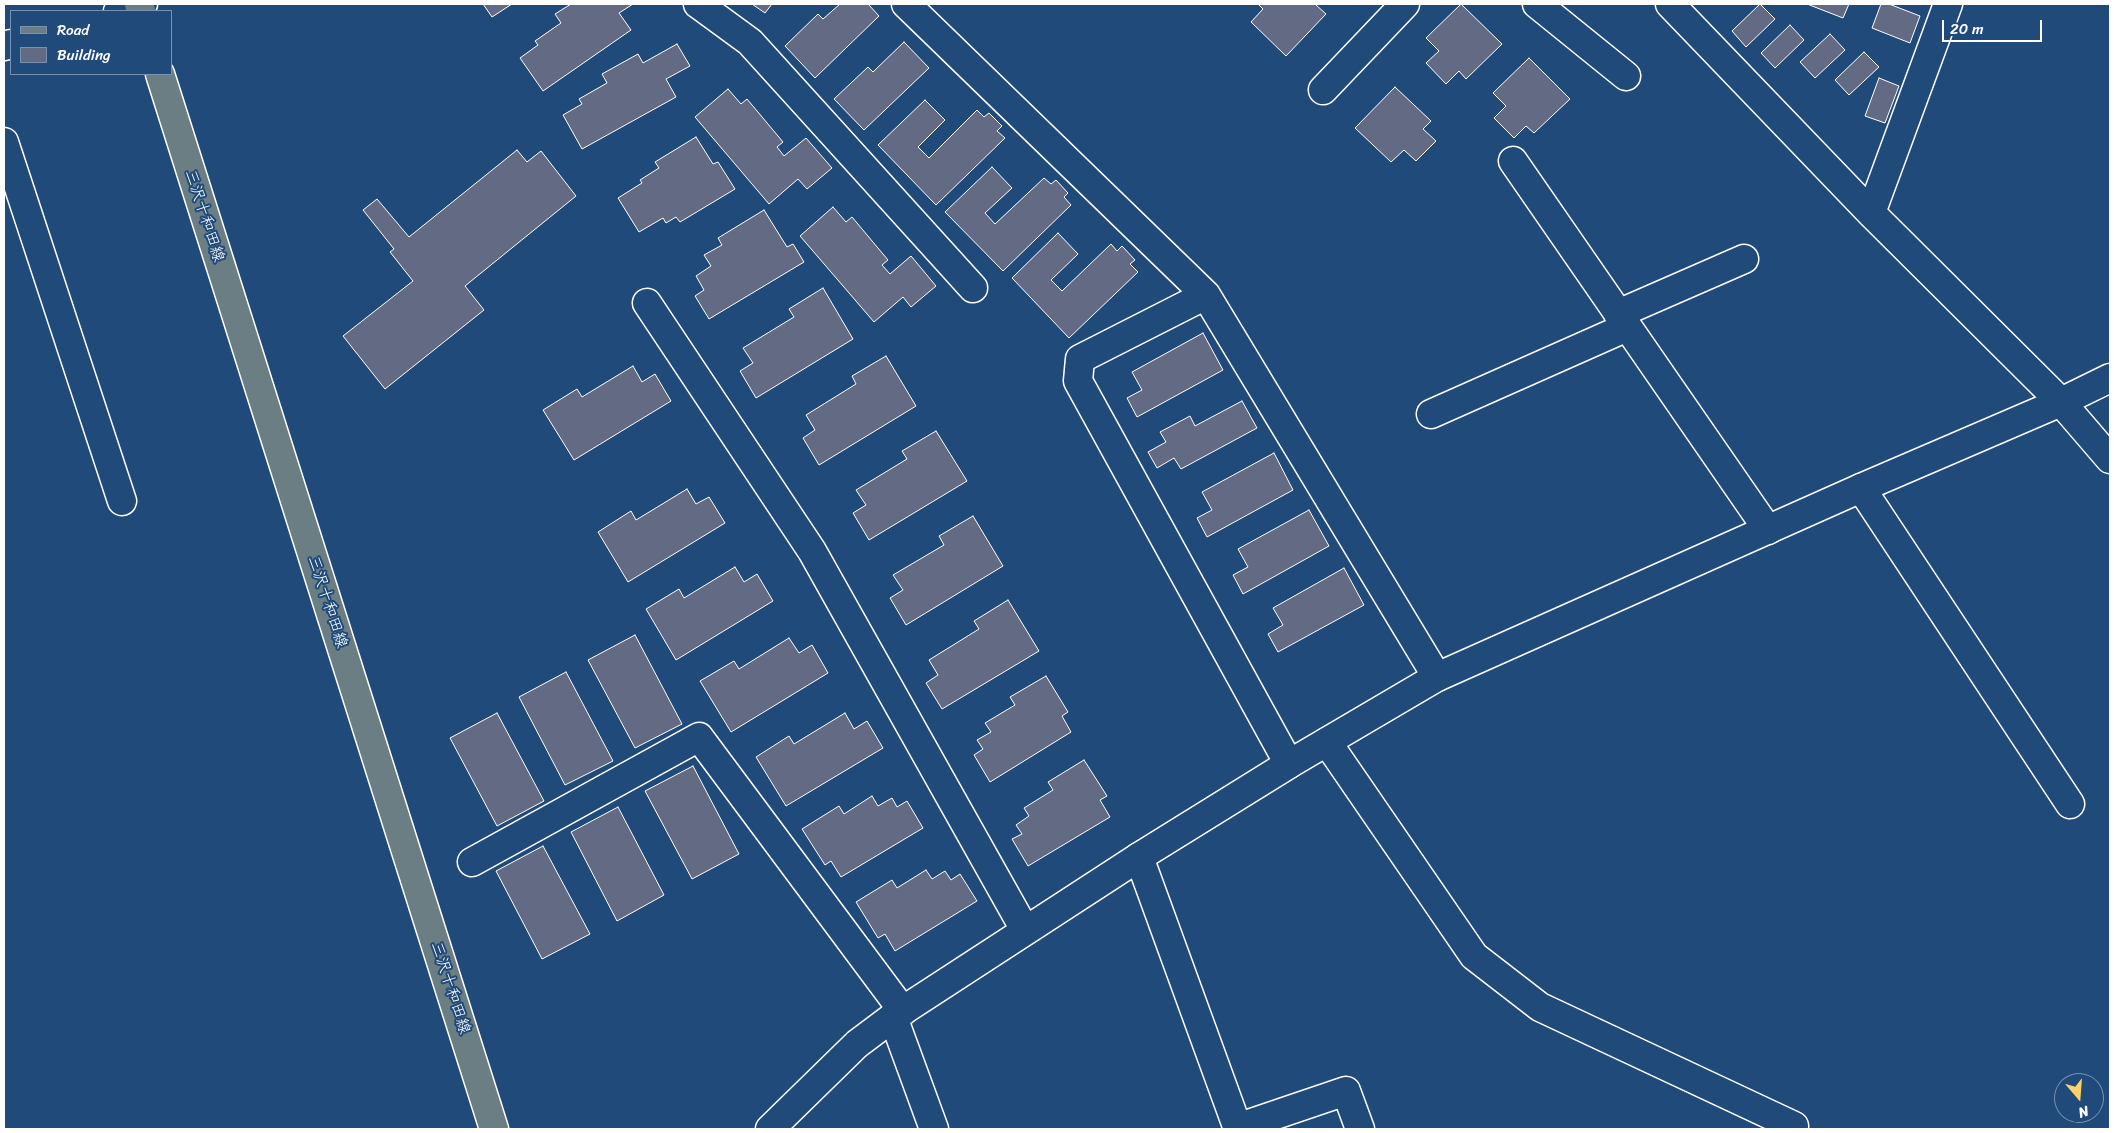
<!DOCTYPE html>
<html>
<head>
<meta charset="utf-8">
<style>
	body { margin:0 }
	#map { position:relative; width:2114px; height:1133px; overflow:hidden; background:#1f4a7a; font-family:Sriracha,sans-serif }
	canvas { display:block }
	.frame { position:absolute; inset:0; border:5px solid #fff; pointer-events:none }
	.legend { position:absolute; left:10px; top:10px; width:162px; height:65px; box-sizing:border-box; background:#1f4a7a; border:1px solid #7992af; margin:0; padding:6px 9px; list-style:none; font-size:15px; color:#fff }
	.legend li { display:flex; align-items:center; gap:10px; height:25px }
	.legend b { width:25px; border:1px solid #7992af }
	.north { position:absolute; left:2054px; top:1073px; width:50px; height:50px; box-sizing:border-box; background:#1f4a7a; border:1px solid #7992af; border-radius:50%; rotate:162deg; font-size:14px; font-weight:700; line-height:20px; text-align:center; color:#fff }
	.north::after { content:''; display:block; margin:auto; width:18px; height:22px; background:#ffd166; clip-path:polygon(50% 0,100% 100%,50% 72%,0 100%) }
	.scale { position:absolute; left:1942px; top:20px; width:100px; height:22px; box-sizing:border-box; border:2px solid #fff; border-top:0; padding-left:6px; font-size:15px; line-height:18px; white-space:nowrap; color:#fff; -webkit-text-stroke:4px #1f4a7a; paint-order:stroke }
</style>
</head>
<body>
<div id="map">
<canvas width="2114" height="1133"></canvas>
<div class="frame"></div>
<ul class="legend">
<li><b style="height:6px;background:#6b7e84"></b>Road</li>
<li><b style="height:14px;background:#626a84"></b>Building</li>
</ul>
<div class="north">N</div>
<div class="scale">20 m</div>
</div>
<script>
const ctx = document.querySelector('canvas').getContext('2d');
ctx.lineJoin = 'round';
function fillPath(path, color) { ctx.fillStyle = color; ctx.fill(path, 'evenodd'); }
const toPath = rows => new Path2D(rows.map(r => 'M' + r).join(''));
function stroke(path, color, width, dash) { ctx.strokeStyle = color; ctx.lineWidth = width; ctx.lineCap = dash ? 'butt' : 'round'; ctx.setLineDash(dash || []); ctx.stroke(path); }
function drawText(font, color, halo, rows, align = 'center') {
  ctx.font = font + ' Sriracha,"Klee One",sans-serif'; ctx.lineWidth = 4; ctx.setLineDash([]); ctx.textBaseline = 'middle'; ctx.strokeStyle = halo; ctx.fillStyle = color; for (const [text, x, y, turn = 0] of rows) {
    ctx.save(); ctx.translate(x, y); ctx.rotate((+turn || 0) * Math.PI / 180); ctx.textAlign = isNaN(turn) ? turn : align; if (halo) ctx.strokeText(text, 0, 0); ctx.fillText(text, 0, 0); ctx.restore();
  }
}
const building = toPath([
	[483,4,512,4,492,17,483,4],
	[571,4,633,4,619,13,631,30,543,91,520,58,538,45,535,41,561,23,555,14,571,4],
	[752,4,772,4,765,13,752,4],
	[840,4,868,4,879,16,815,78,785,46,818,14,823,19,840,4],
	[1258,4,1315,4,1326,14,1286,56,1251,22,1263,9,1258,4],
	[1461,4,1502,44,1466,79,1459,71,1446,84,1426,63,1439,51,1426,38,1461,4],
	[1760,4,1775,19,1746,47,1732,31,1760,4],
	[1807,4,1849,4,1843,18,1807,4],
	[1881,4,1889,4,1920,16,1910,43,1872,28,1881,4],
	[1790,25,1804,40,1775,68,1761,53,1790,25],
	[1830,34,1845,50,1815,78,1800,62,1830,34],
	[904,42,929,68,864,130,834,99,868,67,873,72,904,42],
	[677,44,690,66,666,79,676,97,582,149,563,115,582,104,579,99,607,83,602,74,638,54,643,63,677,44],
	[1864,52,1879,67,1849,95,1835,80,1864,52],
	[1529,58,1570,99,1534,133,1526,126,1514,138,1494,118,1506,106,1493,93,1529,58],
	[1879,78,1899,86,1885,123,1865,116,1879,78],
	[1395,87,1431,121,1423,129,1436,141,1416,161,1404,150,1391,162,1355,128,1395,87],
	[728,89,741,104,747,99,783,142,777,147,784,156,806,138,832,168,807,189,798,179,769,204,695,117,728,89],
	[925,100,945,120,918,147,929,158,977,110,984,117,989,113,1002,126,997,131,1005,138,936,205,878,145,925,100],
	[696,137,713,164,718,162,735,189,680,222,676,217,666,223,663,218,639,232,618,198,642,183,640,180,659,168,655,162,696,137],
	[517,150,527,162,541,151,576,196,465,286,484,310,385,389,343,336,413,281,390,252,394,249,363,210,377,199,409,237,517,150],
	[992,167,1012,188,985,213,995,224,1044,178,1051,184,1056,180,1068,193,1064,197,1071,205,1003,271,945,212,992,167],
	[833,207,846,222,852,217,888,260,882,265,890,274,911,256,936,286,911,307,903,297,874,322,800,236,833,207],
	[764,210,787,247,793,244,804,262,709,319,695,296,704,290,696,276,711,266,704,255,722,245,718,238,764,210],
	[1058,233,1078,254,1051,280,1062,291,1111,244,1117,251,1122,246,1135,260,1130,264,1138,272,1069,338,1012,278,1058,233],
	[823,288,853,339,756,398,740,371,753,363,743,348,794,317,789,309,823,288],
	[1203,333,1223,370,1137,417,1127,398,1142,390,1132,372,1203,333],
	[886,356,916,406,819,465,803,438,815,430,806,415,856,384,852,376,886,356],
	[633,366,642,382,655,374,671,401,574,460,543,410,577,389,582,397,633,366],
	[1242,401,1257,428,1181,469,1174,458,1157,468,1148,452,1166,442,1160,432,1190,416,1195,426,1242,401],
	[936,431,967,481,869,540,853,513,866,505,856,490,907,459,902,451,936,431],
	[1274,453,1293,490,1207,537,1197,518,1212,510,1202,492,1274,453],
	[687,489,696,504,709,497,725,523,628,582,598,532,631,511,636,520,687,489],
	[1309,510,1329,546,1243,594,1233,575,1248,567,1238,549,1309,510],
	[973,516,1003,566,906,625,890,598,903,590,893,575,944,545,939,536,973,516],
	[735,567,744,582,757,574,773,601,676,660,646,609,679,589,684,598,735,567],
	[1344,568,1364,605,1278,652,1268,634,1283,625,1273,608,1344,568],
	[1008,600,1039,651,942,709,926,683,938,675,929,660,979,629,974,621,1008,600],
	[635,635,682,724,635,748,588,660,635,635],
	[789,638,799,653,812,645,828,673,731,732,700,681,734,661,739,669,789,638],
	[566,672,613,761,565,785,519,697,566,672],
	[1046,676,1068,712,1062,716,1071,732,990,782,974,755,983,749,977,740,991,732,985,723,1015,705,1010,697,1046,676],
	[497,713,544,801,497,826,450,738,497,713],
	[845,713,854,729,867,721,883,748,786,806,756,757,789,736,794,744,845,713],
	[1084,760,1107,796,1100,800,1110,817,1028,866,1012,839,1022,834,1016,825,1029,816,1024,808,1053,790,1048,782,1084,760],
	[693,766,739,854,692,879,645,791,693,766],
	[872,796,878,806,892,798,897,807,907,801,923,828,841,877,831,861,825,865,802,829,839,806,844,814,872,796],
	[618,807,664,895,617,921,571,832,618,807],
	[543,846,590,934,542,959,496,871,543,846],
	[926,870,932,879,945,871,951,880,960,874,977,901,895,951,885,934,878,938,856,902,892,880,897,888,926,870]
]);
fillPath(building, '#626a84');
stroke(building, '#fff', 1);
const minor = toPath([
	[698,4,750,42,973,288],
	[906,4,1206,295,1437,677],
	[1537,4,1626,76],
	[1670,4,1871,213,2061,402,2110,459],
	[118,11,143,4],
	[4,46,11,44],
	[1323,90,1405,4],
	[4,142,122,501],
	[1513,161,1768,530],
	[1871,213,1948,4],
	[1206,295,1080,359,1078,381,1289,764],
	[647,303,812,551,1025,930],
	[1618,314,1744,259],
	[1431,414,1627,327],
	[1861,488,2070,804],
	[1327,742,1474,956,1540,1007,1794,1126,1793,1129],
	[1139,857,1238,1129],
	[472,862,699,737,903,1011],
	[893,1017,934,1129],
	[1237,1128,1346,1091,1360,1129]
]);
const tertiary = toPath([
	[770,1129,857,1044,893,1017,1139,857,1289,764,1437,677,1861,488,2061,402,2110,378]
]);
const primary = toPath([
	[139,4,141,11],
	[160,74,494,1129]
]);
stroke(minor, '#fff', 31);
stroke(tertiary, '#fff', 31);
stroke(primary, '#fff', 31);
stroke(minor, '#1f4a7a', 28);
stroke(tertiary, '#1f4a7a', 28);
stroke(primary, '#6b7e84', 28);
drawText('16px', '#fff', '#1f4a7a', [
	["三沢十和田線",204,216,72],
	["三沢十和田線",327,602,72],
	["三沢十和田線",450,988,72]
]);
</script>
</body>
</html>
